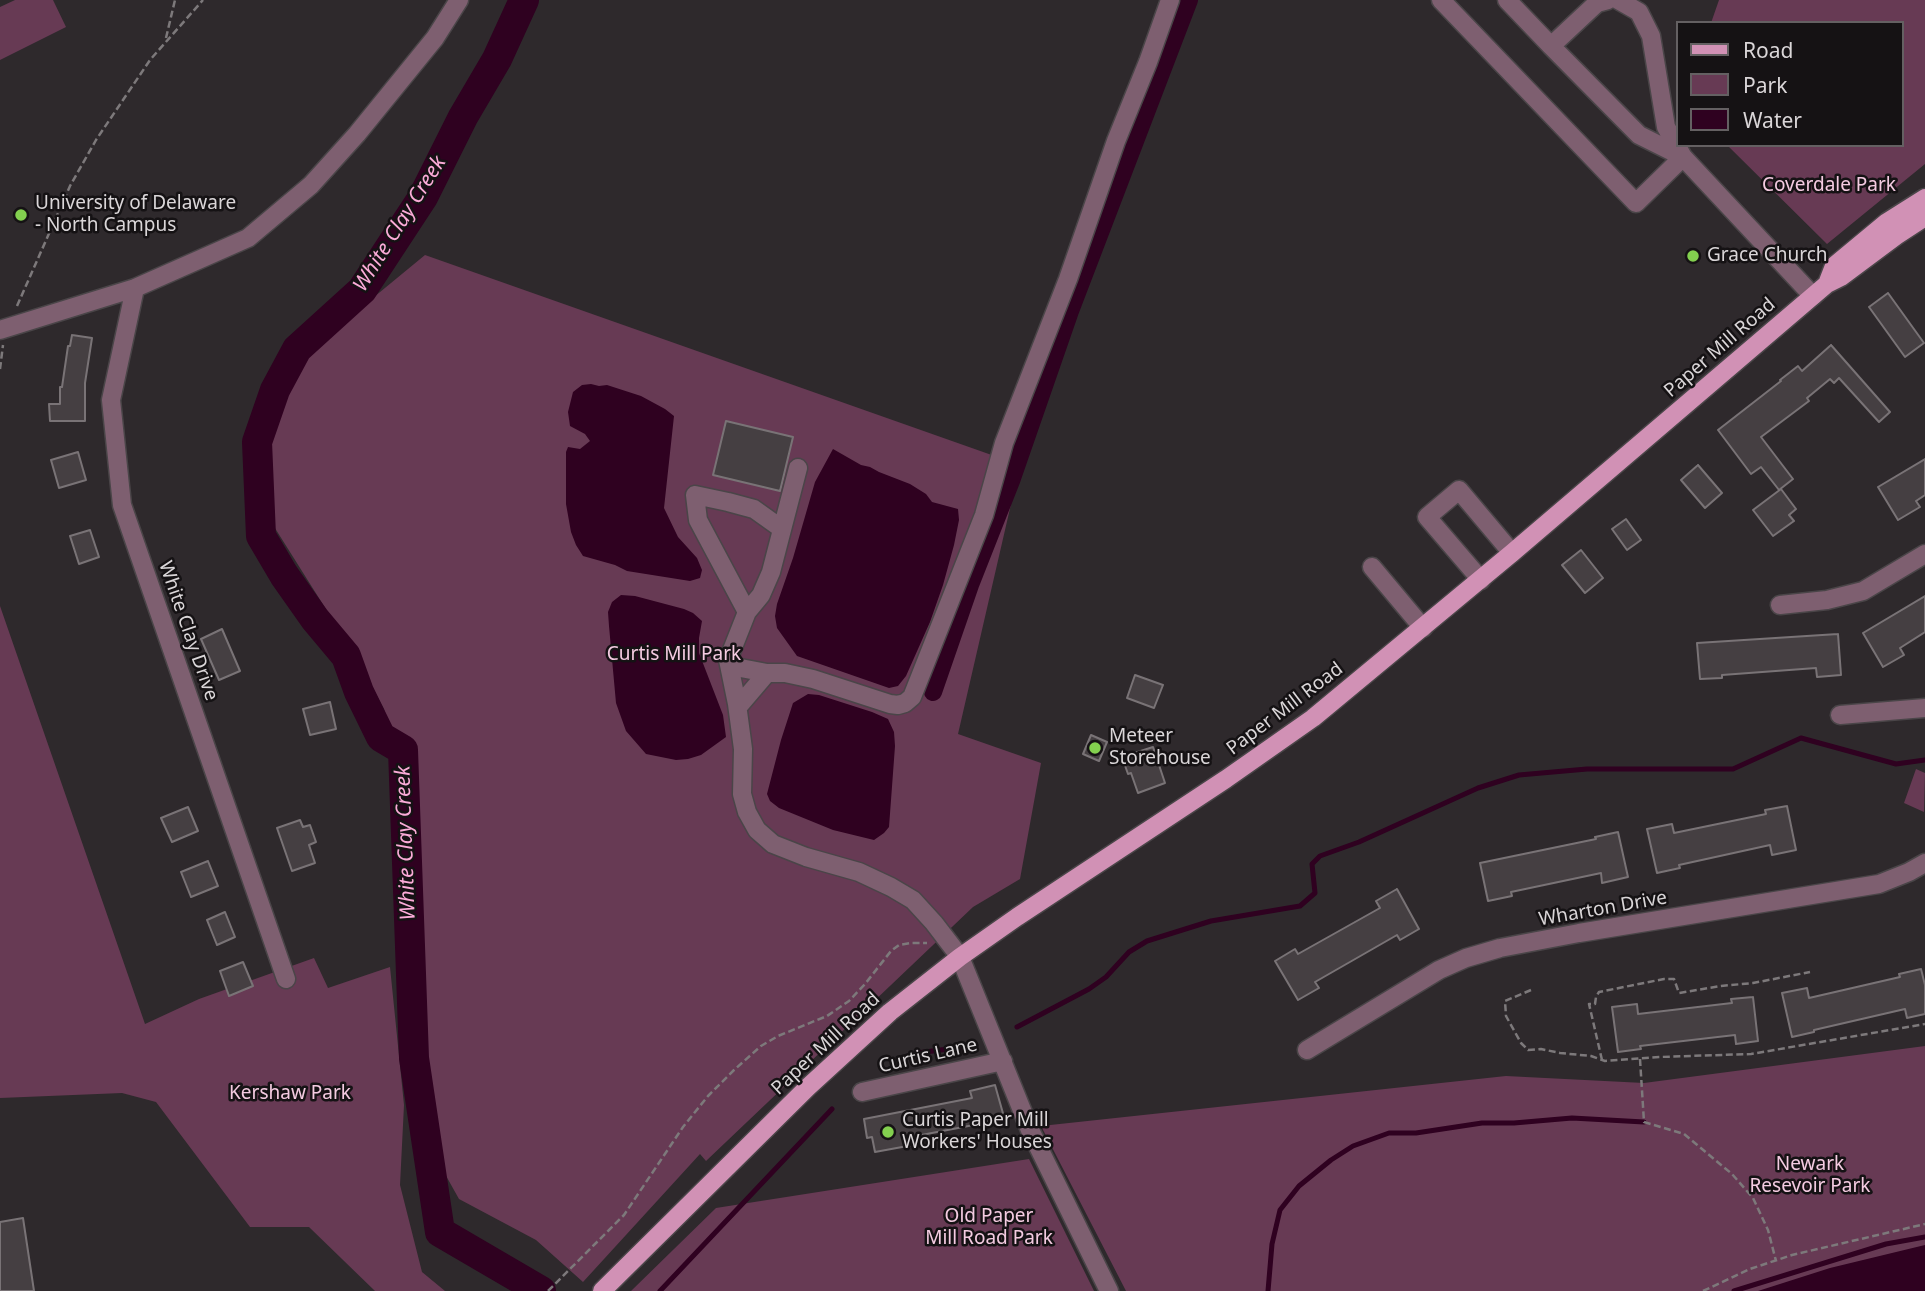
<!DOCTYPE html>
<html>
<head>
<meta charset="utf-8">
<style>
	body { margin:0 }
	#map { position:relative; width:1925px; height:1291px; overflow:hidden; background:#2e292c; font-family:"Noto Sans",sans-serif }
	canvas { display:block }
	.legend { position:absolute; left:1676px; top:21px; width:228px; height:126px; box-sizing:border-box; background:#151214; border:2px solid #646062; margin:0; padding:9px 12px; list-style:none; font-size:21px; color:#dad6d8 }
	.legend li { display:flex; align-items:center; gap:14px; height:35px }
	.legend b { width:35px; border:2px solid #646062 }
</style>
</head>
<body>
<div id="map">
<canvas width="1925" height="1291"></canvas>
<ul class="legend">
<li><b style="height:9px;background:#d191b5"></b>Road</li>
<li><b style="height:19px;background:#673a54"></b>Park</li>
<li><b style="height:19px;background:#2f0120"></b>Water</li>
</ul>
</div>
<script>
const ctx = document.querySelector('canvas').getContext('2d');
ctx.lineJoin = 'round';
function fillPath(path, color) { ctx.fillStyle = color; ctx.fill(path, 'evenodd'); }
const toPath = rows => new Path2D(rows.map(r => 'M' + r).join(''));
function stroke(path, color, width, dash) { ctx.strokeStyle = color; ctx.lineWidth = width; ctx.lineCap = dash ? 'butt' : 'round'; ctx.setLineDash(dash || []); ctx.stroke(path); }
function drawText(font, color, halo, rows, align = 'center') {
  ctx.font = font + ' "Noto Sans",sans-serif'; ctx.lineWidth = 5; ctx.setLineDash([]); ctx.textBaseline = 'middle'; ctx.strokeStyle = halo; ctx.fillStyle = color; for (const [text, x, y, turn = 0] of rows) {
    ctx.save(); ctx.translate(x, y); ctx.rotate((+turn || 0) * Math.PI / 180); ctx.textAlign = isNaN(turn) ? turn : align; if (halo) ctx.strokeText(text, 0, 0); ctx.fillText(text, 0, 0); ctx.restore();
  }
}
fillPath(toPath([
	[15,0,53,0,66,27,0,60,0,7],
	[1719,0,1925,0,1925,164,1827,244,1727,145,1902,145,1902,23,1711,23],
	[425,255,1020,465,958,734,1041,763,1020,879,973,907,706,1161,700,1154,583,1282,536,1240,459,1199,422,1133,413,890,409,832,398,766,384,709,356,657,273,525,265,443,306,353],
	[0,606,145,1024,199,999,314,958,328,988,390,967,404,1105,400,1185,422,1272,445,1291,375,1291,309,1227,250,1227,156,1102,122,1093,0,1098],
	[1916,769,1925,773,1924,812,1904,803],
	[1925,1046,1925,1291,1126,1291,1041,1126,1506,1076,1644,1083],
	[1029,1159,1094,1291,631,1291,716,1208]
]), '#673a54');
fillPath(toPath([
	[591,384,599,386,607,385,641,396,665,409,674,416,664,508,678,537,697,558,702,570,700,578,690,581,627,571,615,565,583,556,576,545,571,532,566,504,566,452,568,447,580,449,590,441,585,434,570,426,568,412,573,392,582,385],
	[833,449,861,465,870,467,879,472,910,484,926,494,932,502,958,509,959,520,954,545,943,585,930,622,906,676,898,686,889,688,797,656,777,628,775,616,777,604,793,558,815,482],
	[621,595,635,596,684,609,693,613,702,621,699,638,699,653,723,715,726,737,701,755,688,759,676,760,646,754,626,731,616,703,609,626,608,612,612,602],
	[808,694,819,695,872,712,888,719,894,732,895,746,889,827,884,833,874,840,833,830,779,808,770,801,767,794,781,740,793,703],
	[1925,1245,1925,1291,1758,1291,1830,1268]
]), '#2f0120');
stroke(toPath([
	[1017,1027,1089,989,1106,977,1129,952,1147,941,1211,921,1300,906,1315,893,1312,864,1320,856,1359,842,1478,788,1519,775,1587,769,1733,769,1801,738,1896,764,1925,760],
	[917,1053,972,1046],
	[660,1291,832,1109],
	[1268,1291,1272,1244,1280,1210,1299,1186,1331,1160,1353,1146,1389,1133,1416,1133,1482,1123,1514,1123,1572,1118,1644,1122],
	[1734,1291,1886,1244,1925,1237]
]), '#2f0120', 5);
stroke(toPath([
	[933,692,970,585,1011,481,1070,311,1189,0]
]), '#2f0120', 18);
stroke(toPath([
	[524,0,497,59,463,117,423,197,362,290,297,349,275,390,257,442,261,536,284,575,315,619,346,656,359,692,381,737,403,750,414,1058,440,1232,541,1291]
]), '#2f0120', 30);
const building = toPath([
	[1888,293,1924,343,1905,357,1869,307,1888,293],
	[72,335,92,338,85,383,85,421,50,421,49,404,60,404,60,387,62,387,68,346,70,346,72,335],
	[1831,345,1890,412,1879,422,1839,378,1834,383,1830,379,1807,398,1809,401,1761,437,1793,479,1779,490,1761,467,1751,474,1718,430,1781,381,1780,380,1798,366,1802,371,1831,345],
	[726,421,793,437,780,491,713,475,726,421],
	[78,452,86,480,59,488,51,460,78,452],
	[1925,459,1925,495,1916,501,1920,507,1898,520,1878,487,1925,459],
	[1698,465,1722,493,1705,508,1681,480,1698,465],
	[1781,489,1796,509,1789,515,1794,521,1773,536,1753,510,1781,489],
	[1626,519,1641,540,1627,550,1612,529,1626,519],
	[90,530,99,557,79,564,70,536,90,530],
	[1581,550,1603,578,1585,593,1562,565,1581,550],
	[1925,596,1925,632,1900,648,1904,655,1883,667,1863,633,1925,596],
	[222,629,240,671,219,680,201,639,222,629],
	[1838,634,1841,675,1817,677,1816,668,1722,675,1722,678,1700,679,1697,643,1838,634],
	[1135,675,1163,685,1154,708,1127,698,1135,675],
	[330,702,336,729,310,735,303,709,330,702],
	[1091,735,1107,742,1099,761,1083,754,1091,735],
	[1153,747,1165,783,1138,793,1131,773,1128,774,1122,757,1153,747],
	[1787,806,1796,850,1772,855,1770,845,1679,865,1680,868,1657,873,1647,829,1672,824,1674,833,1766,814,1765,810,1787,806],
	[188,807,198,831,172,842,161,818,188,807],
	[300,820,303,827,310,825,316,842,309,845,315,863,292,871,277,828,300,820],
	[1618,832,1628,877,1602,883,1601,873,1511,892,1512,896,1488,901,1480,863,1596,839,1595,837,1618,832],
	[208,861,218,886,191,897,181,872,208,861],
	[1397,889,1419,929,1400,940,1397,935,1315,982,1319,988,1298,1000,1275,961,1295,949,1298,954,1380,908,1376,901,1397,889],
	[225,912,235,937,217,945,207,920,225,912],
	[243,962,253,986,229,996,220,971,243,962],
	[1921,969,1925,985,1925,1014,1907,1018,1905,1009,1814,1030,1814,1032,1792,1037,1782,993,1807,988,1809,998,1900,977,1899,974,1921,969],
	[1753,997,1758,1041,1736,1044,1735,1035,1640,1046,1641,1049,1618,1052,1612,1007,1637,1004,1638,1014,1732,1003,1731,999,1753,997],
	[995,1085,1004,1117,979,1124,911,1137,913,1145,875,1152,872,1137,867,1138,864,1119,972,1098,970,1091,995,1085],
	[23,1218,34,1291,0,1291,0,1222,23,1218]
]);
fillPath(building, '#453f42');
stroke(building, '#797376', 2);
const minor = toPath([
	[1441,0,1636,203,1683,157],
	[1507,0,1551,46,1597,3,1608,0],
	[1618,0,1639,12,1651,36,1666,127,1683,157,1813,296],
	[1551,46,1639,135,1683,157],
	[135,288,111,400,122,505,286,979],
	[0,330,135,288,248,238,311,185,357,134,435,38,459,0],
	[798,468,771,572,761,595,747,612,728,660,737,704,743,749,742,794,747,812,757,830,773,844,806,857,859,872,891,887,913,900,934,923,960,957,1030,1130,1109,1291],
	[1372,567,1423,628],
	[1481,580,1427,517,1459,490,1512,553],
	[1780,605,1827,600,1863,591,1925,554],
	[747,612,698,520,695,495,728,502,754,509,782,529],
	[730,666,767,673,738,707],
	[767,673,785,673,813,679,890,704,898,705,905,703,912,697,984,515,1004,443,1068,279,1116,141,1148,62,1170,0],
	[1840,715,1925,708],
	[1307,1050,1439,970,1466,958,1500,948,1579,933,1879,884,1909,872,1925,863],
	[862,1092,1003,1061]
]);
const major = toPath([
	[1827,284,1834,266,1887,222,1925,198],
	[602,1291,808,1087,890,1012,960,957,1017,917,1226,779,1313,718,1512,553,1827,284,1841,277,1896,236,1925,217]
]);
stroke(minor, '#4a4548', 21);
stroke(major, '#4a4548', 21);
stroke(toPath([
	[166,38,175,0],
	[17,306,70,186,96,140,150,60,203,0],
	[0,369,3,345],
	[1531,990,1505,1001,1506,1016,1521,1043,1528,1050,1541,1049,1560,1053,1591,1056,1605,1061,1659,1057,1751,1054,1925,1024],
	[1640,1059,1644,1122,1684,1134,1732,1174,1753,1198,1768,1230,1776,1261],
	[1602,1060,1589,1004,1595,1004,1596,997,1599,992,1664,979,1674,979,1679,993,1721,986,1753,983,1810,972],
	[548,1291,624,1215,683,1127,708,1096,734,1070,761,1046,778,1036,827,1016,849,1001,865,984,891,951,899,945,911,943,927,943],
	[1703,1291,1750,1269,1792,1255,1925,1224]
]), '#7d797b', 2.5, [7, 3.5]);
stroke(minor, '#7e5f70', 18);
stroke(major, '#d191b5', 18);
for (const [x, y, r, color] of [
	[21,215,7,"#83d04f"],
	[1693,256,7,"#83d04f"],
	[1095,748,7,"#83d04f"],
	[888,1132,7,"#83d04f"]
]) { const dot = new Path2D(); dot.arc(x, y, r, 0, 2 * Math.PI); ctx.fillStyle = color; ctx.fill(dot); stroke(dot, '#151214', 2.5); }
drawText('19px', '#f4cbe1', '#151214', [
	["Coverdale Park",1829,186],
	["Curtis Mill Park",674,655],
	["Kershaw Park",290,1094],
	["Newark",1810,1165],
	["Resevoir Park",1810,1187],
	["Old Paper",989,1217],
	["Mill Road Park",989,1239]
]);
drawText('19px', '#dad6d8', '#151214', [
	["University of Delaware",35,204],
	["- North Campus",35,226],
	["Grace Church",1707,256],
	["Meteer",1109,737],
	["Storehouse",1109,759],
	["Curtis Paper Mill",902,1121],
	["Workers' Houses",902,1143]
], 'left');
drawText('19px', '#dad6d8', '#151214', [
	["Paper Mill Road",1720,348,-41],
	["White Clay Drive",188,631,71],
	["Paper Mill Road",1285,709,-37],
	["Wharton Drive",1603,909,-10],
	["Paper Mill Road",826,1044,-43],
	["Curtis Lane",928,1056,-13]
]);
drawText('italic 21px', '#fbabd8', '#151214', [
	["White Clay Creek",400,224,-58],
	["White Clay Creek",406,843,-92]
]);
</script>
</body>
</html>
